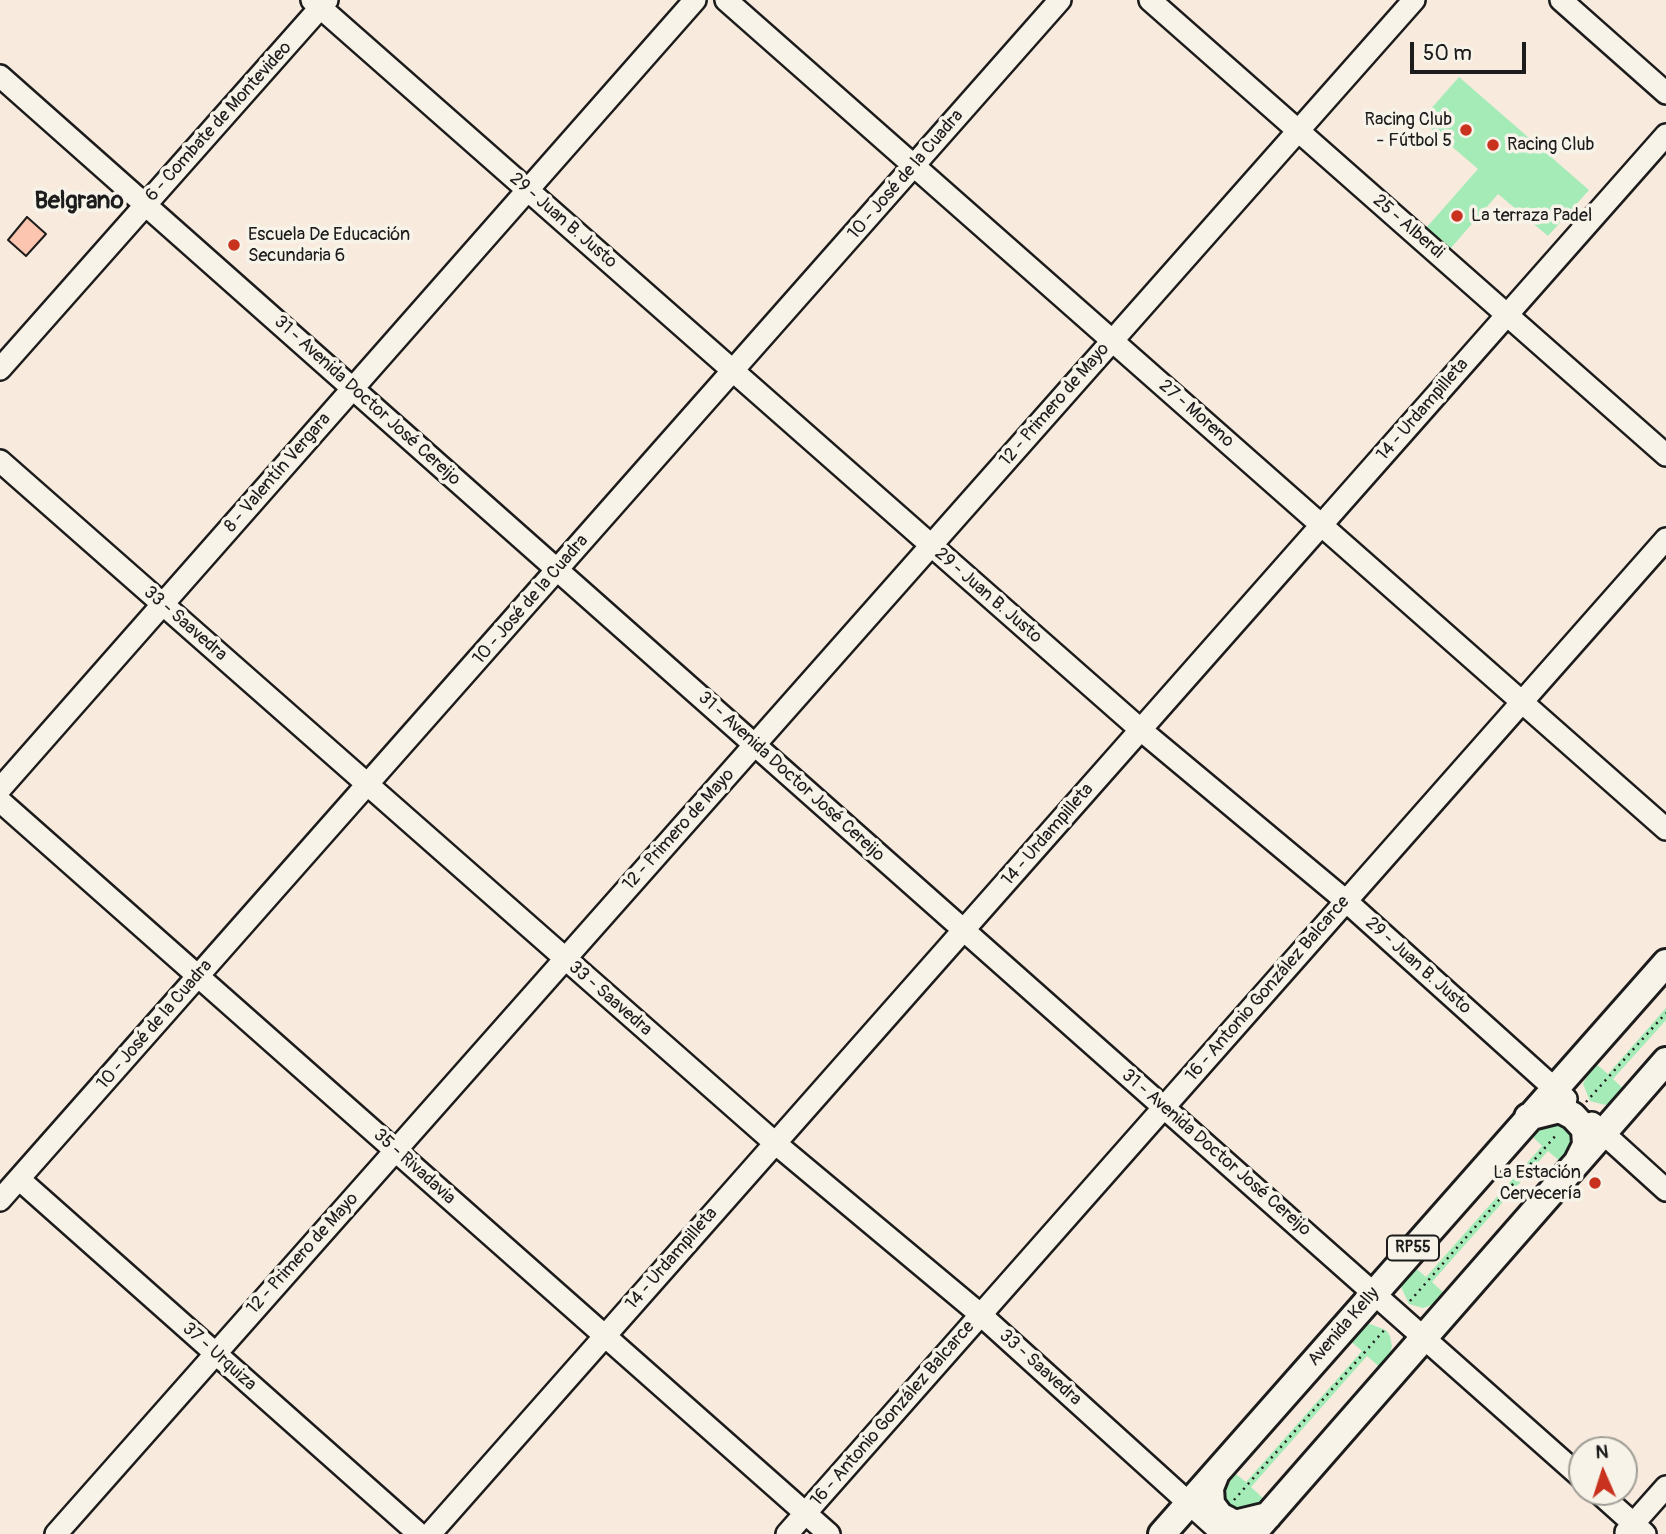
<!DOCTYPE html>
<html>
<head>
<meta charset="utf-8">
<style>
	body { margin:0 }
	#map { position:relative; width:1666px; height:1534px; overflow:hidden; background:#f8eadd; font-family:Pangolin,sans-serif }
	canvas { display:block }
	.north { position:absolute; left:1568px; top:1436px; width:70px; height:70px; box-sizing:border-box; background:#f7f3e8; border:2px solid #9f9d96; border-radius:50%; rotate:357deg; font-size:19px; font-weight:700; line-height:28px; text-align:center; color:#1c1c1c }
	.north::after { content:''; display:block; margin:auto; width:24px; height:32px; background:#c8321e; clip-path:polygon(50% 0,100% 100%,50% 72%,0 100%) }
	.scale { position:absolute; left:1410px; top:42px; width:116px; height:32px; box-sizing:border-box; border:4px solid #1c1c1c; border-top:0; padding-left:9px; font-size:21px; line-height:24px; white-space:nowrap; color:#1c1c1c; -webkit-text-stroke:5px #f7f3e8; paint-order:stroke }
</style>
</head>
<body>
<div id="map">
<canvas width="1666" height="1534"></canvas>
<div class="north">N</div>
<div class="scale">50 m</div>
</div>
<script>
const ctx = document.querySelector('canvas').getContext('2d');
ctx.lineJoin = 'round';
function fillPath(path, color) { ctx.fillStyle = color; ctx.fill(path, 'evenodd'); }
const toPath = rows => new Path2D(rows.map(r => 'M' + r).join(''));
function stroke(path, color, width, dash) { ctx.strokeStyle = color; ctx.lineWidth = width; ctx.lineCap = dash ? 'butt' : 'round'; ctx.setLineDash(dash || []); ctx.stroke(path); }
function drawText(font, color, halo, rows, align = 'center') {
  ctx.font = font + ' Pangolin,sans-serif'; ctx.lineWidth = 7; ctx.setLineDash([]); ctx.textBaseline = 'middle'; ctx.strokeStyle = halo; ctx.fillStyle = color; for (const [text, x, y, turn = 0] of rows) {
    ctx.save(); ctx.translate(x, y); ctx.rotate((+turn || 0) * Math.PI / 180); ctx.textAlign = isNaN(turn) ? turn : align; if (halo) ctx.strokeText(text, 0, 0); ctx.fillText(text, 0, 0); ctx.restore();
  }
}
fillPath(toPath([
	[1459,77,1589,190,1548,236,1498,194,1450,249,1426,228,1478,169,1421,120],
	[1666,1008,1666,1020,1613,1079,1627,1092,1605,1105,1590,1101,1583,1084,1594,1062,1608,1074],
	[1560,1120,1570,1131,1573,1141,1572,1148,1562,1163,1548,1151,1432,1282,1446,1295,1440,1302,1423,1308,1409,1304,1401,1287,1412,1265,1426,1277,1542,1146,1529,1133,1535,1126],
	[1370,1324,1386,1330,1390,1336,1392,1346,1388,1361,1382,1369,1367,1356,1251,1487,1265,1500,1259,1507,1233,1513,1223,1502,1221,1485,1231,1470,1246,1482,1362,1351,1348,1339,1363,1326]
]), '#a5ebb8');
const building = toPath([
	[27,217,46,234,26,256,8,240,27,217]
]);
fillPath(building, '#fcc5af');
stroke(building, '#1c1c1c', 2);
const minor = toPath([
	[312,0,1141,730,1346,901,1566,1099],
	[726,0,1666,829],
	[1150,0,1666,455],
	[1561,0,1666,93],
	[0,76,1582,1478],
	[0,369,327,0],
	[0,461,775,1143,981,1315,1223,1534],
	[0,789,695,0],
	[0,801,829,1534],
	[1592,1123,1666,1190],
	[19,1179,419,1534],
	[0,1200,1060,0],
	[1598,1492,1645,1534],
	[1626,1532,1666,1487],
	[56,1534,1414,0],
	[430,1534,1666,135],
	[787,1534,1666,539]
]);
const major = toPath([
	[1528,1117,1560,1109,1573,1116,1585,1129,1586,1145,1578,1161],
	[1216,1473,1210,1488,1211,1504,1220,1516,1235,1524,1268,1516],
	[1162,1534,1666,963],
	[1252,1534,1666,1061]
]);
stroke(minor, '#1c1c1c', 26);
stroke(major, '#1c1c1c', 32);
stroke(toPath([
	[1586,1102,1666,1013],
	[1410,1301,1558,1133],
	[1234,1500,1387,1327]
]), '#1c1c1c', 2.5, [2, 5]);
stroke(minor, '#f7f3e8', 21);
stroke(major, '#f7f3e8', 26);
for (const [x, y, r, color] of [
	[1466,130,7,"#c8321e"],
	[1493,145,7,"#c8321e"],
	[1457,216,7,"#c8321e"],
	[234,245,7,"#c8321e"],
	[1595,1183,7,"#c8321e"]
]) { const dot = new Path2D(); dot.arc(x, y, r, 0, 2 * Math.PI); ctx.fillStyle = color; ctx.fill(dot); stroke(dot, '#f7f3e8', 2.5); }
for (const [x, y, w] of [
	[1413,1248,52]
]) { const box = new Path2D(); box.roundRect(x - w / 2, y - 12.5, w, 25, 5); ctx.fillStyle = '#f7f3e8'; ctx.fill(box); stroke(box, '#1c1c1c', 2); }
drawText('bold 16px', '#1c1c1c', null, [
	["RP55",1413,1248]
]);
drawText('18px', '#1c1c1c', '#f7f3e8', [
	["Racing Club",1452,120,"right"],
	["- Fútbol 5",1452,141,"right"],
	["Racing Club",1507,145],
	["La terraza Padel",1471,216],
	["Escuela De Educación",248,235],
	["Secundaria 6",248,256],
	["La Estación",1581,1173,"right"],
	["Cervecería",1581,1194,"right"]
], 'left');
drawText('18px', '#1c1c1c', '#f7f3e8', [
	["6 - Combate de Montevideo",219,122,-48],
	["10 - José de la Cuadra",906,175,-49],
	["29 - Juan B. Justo",563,221,41],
	["25 - Alberdi",1408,227,41],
	["31 - Avenida Doctor José Cereijo",367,401,42],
	["12 - Primero de Mayo",1055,405,-49],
	["14 - Urdampilleta",1423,410,-49],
	["27 - Moreno",1196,414,41],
	["8 - Valentín Vergara",278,473,-49],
	["29 - Juan B. Justo",988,596,41],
	["10 - José de la Cuadra",531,600,-49],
	["33 - Saavedra",185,624,41],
	["31 - Avenida Doctor José Cereijo",791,777,42],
	["12 - Primero de Mayo",679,830,-48],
	["14 - Urdampilleta",1048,835,-49],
	["29 - Juan B. Justo",1418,966,42],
	["16 - Antonio González Balcarce",1268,989,-49],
	["33 - Saavedra",610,999,41],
	["10 - José de la Cuadra",155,1025,-49],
	["31 - Avenida Doctor José Cereijo",1216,1153,41],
	["35 - Rivadavia",414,1167,42],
	["12 - Primero de Mayo",303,1254,-48],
	["14 - Urdampilleta",672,1259,-49],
	["Avenida Kelly",1344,1327,-49],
	["37 - Urquiza",219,1357,42],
	["33 - Saavedra",1040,1368,42],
	["16 - Antonio González Balcarce",893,1414,-49]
]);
drawText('bold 24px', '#1c1c1c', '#f7f3e8', [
	["Belgrano",79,202]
]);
</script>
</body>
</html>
